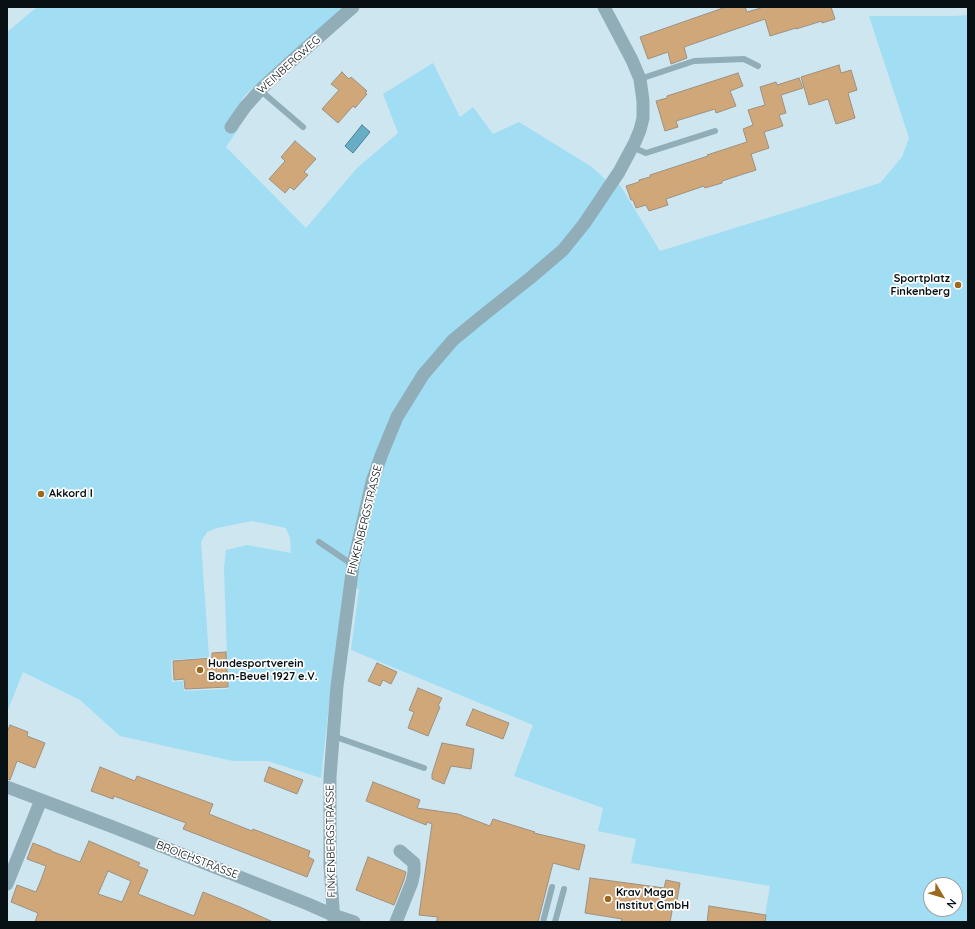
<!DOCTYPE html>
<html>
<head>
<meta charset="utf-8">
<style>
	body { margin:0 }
	#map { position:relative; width:975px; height:929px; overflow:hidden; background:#cee6f0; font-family:Quicksand,sans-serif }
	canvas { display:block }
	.frame { position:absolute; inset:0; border:8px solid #071013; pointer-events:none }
	.north { position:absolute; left:923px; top:877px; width:40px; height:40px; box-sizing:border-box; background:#fff; border:1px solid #9c9fa1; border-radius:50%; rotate:128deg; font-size:11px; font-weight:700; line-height:16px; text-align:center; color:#071013 }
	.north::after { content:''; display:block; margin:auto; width:14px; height:18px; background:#9d691f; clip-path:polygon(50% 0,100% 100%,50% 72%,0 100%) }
</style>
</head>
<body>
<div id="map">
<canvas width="975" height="929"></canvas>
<div class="frame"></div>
<div class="north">N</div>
</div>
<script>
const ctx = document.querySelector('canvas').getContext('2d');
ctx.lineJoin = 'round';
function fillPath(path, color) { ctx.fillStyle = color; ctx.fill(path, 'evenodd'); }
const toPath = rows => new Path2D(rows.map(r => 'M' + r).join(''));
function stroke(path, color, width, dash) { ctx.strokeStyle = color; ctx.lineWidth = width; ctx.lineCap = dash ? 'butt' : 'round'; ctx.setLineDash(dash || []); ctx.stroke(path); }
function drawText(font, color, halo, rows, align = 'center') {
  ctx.font = font + ' Quicksand,sans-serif'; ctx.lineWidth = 3.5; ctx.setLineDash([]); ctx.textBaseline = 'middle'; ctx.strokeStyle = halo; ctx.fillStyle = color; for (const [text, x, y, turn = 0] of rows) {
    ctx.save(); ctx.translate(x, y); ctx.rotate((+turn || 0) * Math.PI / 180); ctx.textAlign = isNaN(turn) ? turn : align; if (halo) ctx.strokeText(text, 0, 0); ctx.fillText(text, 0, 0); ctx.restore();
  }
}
fillPath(toPath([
	[37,7,347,7,245,95,229,121,239,128,226,147,306,228,357,168,398,133,383,94,433,63,460,117,473,107,493,134,519,122,592,167,605,179,620,185,660,251,816,203,880,183,902,157,909,138,869,16,954,16,968,15,968,922,764,922,770,886,631,863,636,839,598,831,603,808,514,776,533,725,351,650,359,589,344,586,331,686,321,778,268,761,233,761,120,736,80,700,23,672,7,712,7,32],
	[252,521,286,528,290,538,291,553,247,545,226,550,224,568,228,689,184,691,183,681,172,682,171,660,209,657,201,542,207,532,217,528],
	[931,885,955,885,955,909,931,909]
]), '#a1ddf3');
const water = toPath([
	[362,125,370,132,353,153,345,146,362,125]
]);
fillPath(water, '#68adc6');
stroke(water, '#4b7e90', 1);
const building = toPath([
	[726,7,745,7,747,12,761,8,761,7,831,7,835,19,822,23,822,21,796,29,796,28,770,36,765,19,684,47,687,58,671,64,668,52,648,59,640,37,726,7],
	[839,65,841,73,851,70,857,90,848,93,855,118,836,124,828,99,809,105,801,77,839,65],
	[342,72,349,79,351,77,367,91,365,93,367,94,355,108,353,106,338,123,322,109,339,90,331,84,342,72],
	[738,73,743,86,730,91,736,106,716,113,715,109,676,121,678,127,665,131,656,101,667,98,667,96,738,73],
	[799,78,803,88,781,95,786,113,779,115,783,126,764,132,769,148,751,154,756,170,722,181,722,183,705,188,704,186,666,199,668,205,649,211,646,205,636,208,633,200,631,200,626,186,639,182,639,180,650,177,650,175,708,156,707,155,747,142,743,129,753,125,748,110,765,105,760,87,776,82,777,85,799,78],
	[295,141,316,159,304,172,308,175,294,190,290,187,285,193,269,179,285,161,281,157,295,141],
	[226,652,228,687,185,689,184,679,174,680,173,661,212,658,212,653,226,652],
	[377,663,397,672,391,684,383,680,380,686,368,681,377,663],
	[418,688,442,698,438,706,440,707,428,736,408,728,414,712,409,710,418,688],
	[473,709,509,723,503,739,466,725,473,709],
	[10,725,28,732,27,736,45,743,35,768,17,761,10,780,7,779,7,732,10,725],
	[442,743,474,749,471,769,451,766,444,784,432,779,432,774,442,743],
	[100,767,135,781,137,776,213,804,209,814,252,831,253,829,310,851,308,857,314,860,307,877,183,829,186,823,114,796,113,799,91,791,100,767],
	[269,767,303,780,297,794,264,781,269,767],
	[373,782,420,800,417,808,458,814,490,826,493,819,535,832,534,833,585,845,579,870,553,863,538,922,436,922,438,917,419,915,432,824,427,822,426,825,366,801,373,782],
	[89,841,140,863,138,866,148,870,138,894,194,916,203,892,240,907,273,922,35,922,38,913,11,902,17,885,36,892,41,880,46,866,27,859,33,843,51,850,51,851,80,862,89,841],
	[108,871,131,881,122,902,98,894,108,871],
	[368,857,406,872,404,880,394,905,356,890,368,857],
	[590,878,664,888,666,880,680,883,676,906,673,906,670,922,621,922,622,919,585,913,590,878],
	[709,906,766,915,765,922,707,922,709,906]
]);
fillPath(building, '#cfa778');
stroke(building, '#9e9080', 1);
stroke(toPath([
	[640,79,694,61,744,59,758,66],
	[260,90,303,127],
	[632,147,646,153,715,131],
	[319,542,353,565],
	[333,736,424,768],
	[543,922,552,887],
	[555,922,564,889]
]), '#90adb8', 6);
stroke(toPath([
	[231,127,245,107,262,88,287,65,353,7],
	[7,787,113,827,308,904,333,915,354,922],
	[7,884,41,800],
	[334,922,330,866,330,777,337,686,353,565,372,482,381,456,397,417,423,375,453,340,486,313,529,279,563,250,584,224,619,172,635,142,640,130,643,118,643,101,640,79,632,60,604,7],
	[396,922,412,882,414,872,414,863,400,851]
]), '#90adb8', 13);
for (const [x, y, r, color] of [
	[958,285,4,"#9d691f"],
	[41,494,4,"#9d691f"],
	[200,670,4,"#9d691f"],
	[608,899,4,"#9d691f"]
]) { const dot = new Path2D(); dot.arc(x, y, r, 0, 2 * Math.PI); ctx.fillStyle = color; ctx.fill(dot); stroke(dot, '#fff', 1.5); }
drawText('11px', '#071013', '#fff', [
	["WEINBERGWEG",289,65,-42],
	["FINKENBERGSTRASSE",365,520,-76],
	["FINKENBERGSTRASSE",331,841,-91],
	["BROICHSTRASSE",197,860,21]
]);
drawText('bold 11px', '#071013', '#fff', [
	["Sportplatz",950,279,"right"],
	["Finkenberg",950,292,"right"],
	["Akkord I",49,494],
	["Hundesportverein",208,664],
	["Bonn-Beuel 1927 e.V.",208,677],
	["Krav Maga",616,893],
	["Institut GmbH",616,906]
], 'left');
</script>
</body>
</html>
